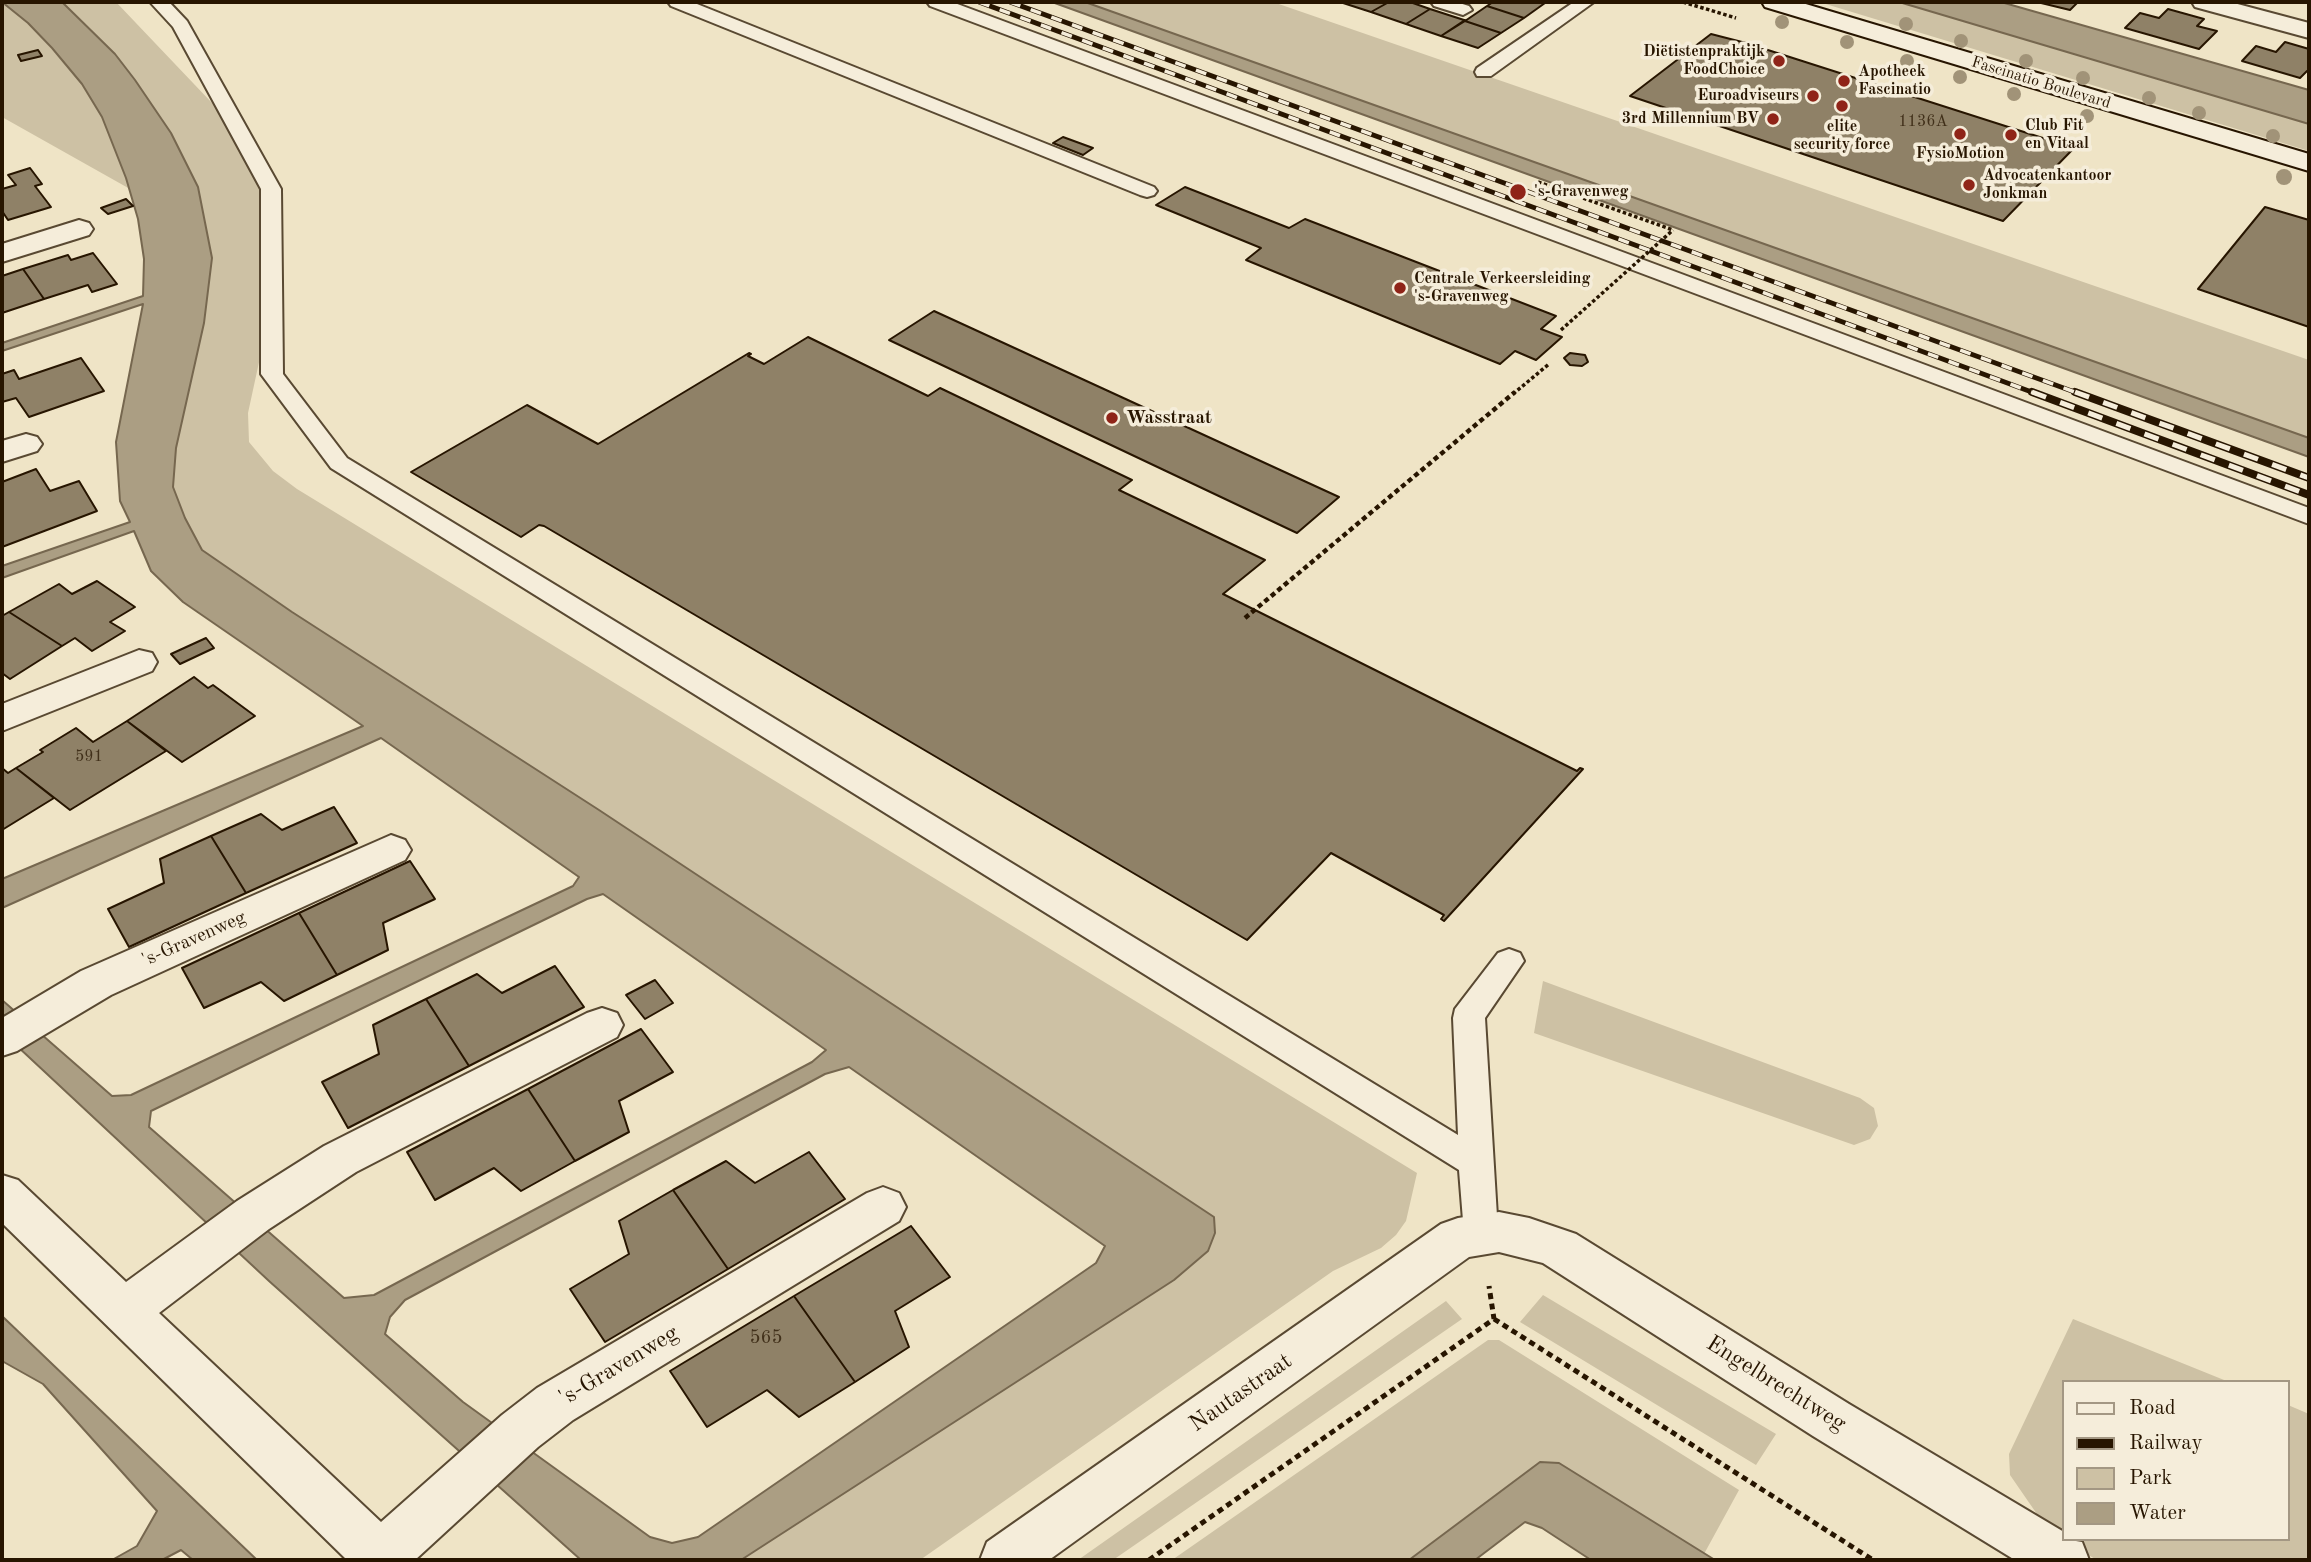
<!DOCTYPE html>
<html>
<head>
<meta charset="utf-8">
<style>
	body { margin:0 }
	#map { position:relative; width:2311px; height:1562px; overflow:hidden; background:#efe4c6; font-family:"Old Standard TT",serif }
	canvas { display:block }
	.frame { position:absolute; inset:0; border:4px solid #271500; pointer-events:none }
	.legend { position:absolute; left:2062px; top:1380px; width:228px; height:161px; box-sizing:border-box; background:#f5edda; border:2px solid #a39783; margin:0; padding:9px 12px; list-style:none; font-size:21px; color:#271500 }
	.legend li { display:flex; align-items:center; gap:14px; height:35px }
	.legend b { width:35px; border:2px solid #a39783 }
</style>
</head>
<body>
<div id="map">
<canvas width="2311" height="1562"></canvas>
<div class="frame"></div>
<ul class="legend">
<li><b style="height:9px;background:#f5edda"></b>Road</li>
<li><b style="height:9px;background:#271500"></b>Railway</li>
<li><b style="height:19px;background:#cdc1a4"></b>Park</li>
<li><b style="height:19px;background:#ab9e83"></b>Water</li>
</ul>
</div>
<script>
const ctx = document.querySelector('canvas').getContext('2d');
ctx.lineJoin = 'round';
function fillPath(path, color) { ctx.fillStyle = color; ctx.fill(path, 'evenodd'); }
const toPath = rows => new Path2D(rows.map(r => 'M' + r).join(''));
function stroke(path, color, width, dash) { ctx.strokeStyle = color; ctx.lineWidth = width; ctx.lineCap = dash ? 'butt' : 'round'; ctx.setLineDash(dash || []); ctx.stroke(path); }
function drawText(font, color, halo, rows, align = 'center') {
  ctx.font = font + ' "Old Standard TT",serif'; ctx.lineWidth = 7; ctx.setLineDash([]); ctx.textBaseline = 'middle'; ctx.strokeStyle = halo; ctx.fillStyle = color; for (const [text, x, y, turn = 0] of rows) {
    ctx.save(); ctx.translate(x, y); ctx.rotate((+turn || 0) * Math.PI / 180); ctx.textAlign = isNaN(turn) ? turn : align; if (halo) ctx.strokeText(text, 0, 0); ctx.fillText(text, 0, 0); ctx.restore();
  }
}
fillPath(toPath([
	[2,2,29,23,82,84,102,117,130,189,2,117],
	[62,2,116,2,252,145,277,279,248,413,249,442,273,471,297,489,1417,1173,1406,1221,1396,1235,1381,1248,1333,1271,920,1560,741,1560,1174,1280,1208,1251,1191,1202,599,810,292,612,202,550,185,518,173,487,176,448,204,323,212,258,115,54],
	[1085,2,1273,2,2309,360,2309,438],
	[1819,2,1899,2,2309,124,2309,151],
	[1543,981,1860,1098,1874,1108,1878,1126,1870,1139,1854,1145,1534,1033],
	[1543,1295,1776,1434,1756,1465,1520,1322],
	[1446,1301,1462,1319,1113,1560,1078,1560],
	[2073,1319,2229,1382,2064,1382,2064,1539,2288,1539,2288,1405,2309,1414,2309,1560,2097,1560,2050,1533,2010,1475,2009,1454],
	[1488,1340,1499,1340,1739,1490,1704,1554,1559,1463,1540,1462,1409,1560,1172,1560]
]), '#cdc1a4');
const water = toPath([
	[2,2,62,2,115,54,135,80,171,133,198,187,212,258,204,323,176,448,173,487,185,518,202,550,292,612,599,810,1214,1217,1215,1233,1208,1251,1174,1280,741,1560,581,1560,269,1281,2,1032,2,1000,112,1096,131,1095,573,886,579,877,381,738,2,908,2,879,363,726,183,602,151,571,134,531,2,578,2,566,130,522,120,501,116,442,143,304,2,351,2,343,143,296,144,259,138,219,126,178,102,117,82,84,52,48,28,23,2,2],
	[603,894,826,1050,812,1062,374,1295,344,1298,149,1127,151,1111,587,899,603,894],
	[849,1067,1105,1246,1096,1263,698,1537,672,1543,650,1537,463,1402,385,1334,390,1317,405,1300,825,1074,849,1067],
	[1052,2,1085,2,2309,438,2309,457,1052,2],
	[1899,2,2001,2,2309,90,2309,124,1899,2],
	[2,1316,257,1560,193,1560,181,1550,162,1560,112,1560,137,1546,157,1511,43,1384,2,1361,2,1316],
	[1540,1462,1559,1463,1715,1560,1591,1560,1542,1528,1525,1522,1475,1560,1409,1560,1540,1462]
]);
fillPath(water, '#ab9e83');
stroke(water, '#76674f', 2);
const building = toPath([
	[1340,2,1389,2,1371,12,1340,2],
	[1389,2,1410,2,1430,9,1406,24,1371,12,1389,2],
	[1493,2,1540,2,1545,3,1524,18,1487,6,1493,2],
	[2037,2,2078,2,2070,10,2037,2],
	[1487,6,1524,18,1501,33,1465,21,1487,6],
	[1430,9,1464,20,1465,20,1441,36,1406,24,1430,9],
	[2168,9,2204,19,2197,26,2217,31,2199,49,2125,28,2140,13,2159,18,2168,9],
	[1465,21,1501,33,1478,48,1441,36,1465,21],
	[1711,34,1746,43,2074,148,2003,221,1630,96,1711,34],
	[2285,42,2309,49,2309,72,2307,71,2300,78,2242,61,2256,46,2276,52,2285,42],
	[38,50,42,56,21,61,18,55,38,50],
	[1063,137,1093,148,1083,155,1053,143,1063,137],
	[30,168,42,184,35,186,51,207,8,220,2,211,2,189,16,185,8,175,30,168],
	[1185,187,1289,228,1305,219,1556,316,1541,329,1562,337,1536,360,1515,351,1500,364,1246,260,1261,248,1156,205,1185,187],
	[126,199,133,206,108,214,101,208,126,199],
	[2265,207,2309,220,2309,327,2198,289,2265,207],
	[93,253,117,284,92,292,88,285,44,299,23,269,68,255,71,260,93,253],
	[23,269,44,299,2,313,2,276,23,269],
	[934,311,1339,497,1297,533,889,340,934,311],
	[808,337,928,396,940,388,1132,480,1119,490,1265,560,1223,594,1577,771,1580,768,1583,769,1444,921,1441,919,1444,915,1331,853,1247,940,544,526,539,525,521,537,411,472,527,405,598,444,749,353,751,354,748,356,764,364,808,337],
	[1570,353,1585,355,1588,362,1582,366,1570,365,1564,358,1570,353],
	[81,358,104,391,29,417,16,398,2,402,2,374,14,370,19,379,81,358],
	[36,469,50,491,79,481,97,511,2,547,2,482,36,469],
	[97,581,135,607,110,622,125,631,92,651,75,638,62,646,9,612,59,584,72,594,97,581],
	[9,612,62,646,10,679,2,673,2,616,9,612],
	[206,638,214,648,180,664,171,654,206,638],
	[194,677,208,688,213,685,255,716,182,762,127,721,194,677],
	[127,721,166,751,70,810,16,768,43,752,40,750,76,728,93,742,127,721],
	[2,768,8,773,16,768,54,798,2,830,2,768],
	[334,807,357,843,246,893,211,836,261,814,282,830,334,807],
	[211,836,246,893,129,947,108,909,164,883,160,859,211,836],
	[410,861,435,899,383,923,388,950,337,975,299,913,410,861],
	[299,913,337,975,284,1001,261,982,204,1008,182,968,299,913],
	[555,966,584,1007,469,1066,426,999,477,974,502,993,555,966],
	[655,980,673,1003,645,1019,626,995,655,980],
	[426,999,469,1066,348,1128,322,1082,379,1054,373,1025,426,999],
	[641,1029,673,1072,619,1101,629,1132,575,1161,528,1089,641,1029],
	[528,1089,575,1161,521,1191,494,1168,435,1200,407,1152,528,1089],
	[809,1152,845,1199,728,1269,673,1190,726,1161,755,1183,809,1152],
	[673,1190,728,1269,605,1342,570,1289,629,1254,619,1221,673,1190],
	[911,1226,950,1277,895,1311,909,1347,855,1382,794,1296,911,1226],
	[794,1296,855,1382,799,1417,767,1390,707,1427,670,1371,794,1296]
]);
fillPath(building, '#8f8167');
stroke(building, '#271500', 2);
const lane = toPath([
	[150,2,169,2,187,21,281,189,283,374,347,458,1458,1135,1453,1018,1455,1009,1498,953,1509,949,1520,953,1524,961,1485,1018,1498,1233,1493,1243,1481,1248,1469,1243,1464,1233,1459,1170,331,468,261,374,261,189,173,27,150,2],
	[668,2,692,2,1154,187,1157,191,1154,195,1147,197,1140,195,671,6,668,2],
	[927,2,952,2,2309,508,2309,524,930,6,927,2],
	[1431,2,1456,2,1469,6,1472,10,1463,15,1434,6,1431,2],
	[1574,2,1594,2,1491,76,1477,76,1475,72,1477,68,1574,2]
]);
const street = toPath([
	[2192,2,2230,2,2309,23,2309,38,2195,7,2192,2],
	[79,220,89,223,93,229,89,235,2,262,2,244,79,220],
	[26,434,37,437,42,444,37,451,2,462,2,441,26,434],
	[139,650,152,653,157,662,152,671,2,731,2,704,139,650],
	[391,835,405,840,411,850,405,860,111,995,17,1051,2,1056,2,1018,81,971,391,835],
	[602,1008,617,1013,623,1025,617,1037,356,1172,269,1229,159,1313,381,1522,502,1415,537,1388,867,1193,883,1187,899,1193,906,1207,899,1221,573,1420,538,1447,415,1560,347,1560,2,1223,2,1175,18,1180,126,1282,237,1201,324,1146,587,1013,602,1008],
	[1499,1212,1529,1218,1576,1234,1849,1404,2064,1532,2064,1539,2082,1542,2089,1560,2015,1560,1813,1436,1543,1263,1499,1252,1469,1257,1049,1560,980,1560,987,1542,1441,1224,1458,1218,1499,1212]
]);
const secondary = toPath([
	[1762,2,1799,2,2309,154,2309,171,1765,7,1762,2]
]);
stroke(lane, '#594932', 4);
stroke(street, '#594932', 4);
stroke(secondary, '#271500', 4);
stroke(toPath([
	[1683,2,1736,18],
	[1538,182,1673,230],
	[1513,394,1549,364]
]), '#271500', 3.5, [3.5, 2.5]);
stroke(toPath([
	[1245,618,1515,392]
]), '#271500', 4.5, [5, 3.5]);
stroke(toPath([
	[1494,1319,1873,1560],
	[1149,1560,1494,1319,1489,1286]
]), '#271500', 5, [6, 4.5]);
fillPath(lane, '#f5edda');
fillPath(street, '#f5edda');
fillPath(secondary, '#f5edda');
const railFar1 = toPath([
	[979,2,2037,394],
	[1010,2,2080,394]
]);
const rail = toPath([
	[2032,392,2309,495],
	[2075,392,2309,478]
]);
stroke(railFar1, '#271500', 5);
stroke(rail, '#271500', 8);
stroke(railFar1, '#f5edda', 3.5, [11]);
stroke(rail, '#f5edda', 5, [15]);
stroke(toPath([
	[1561,330,1673,230]
]), '#271500', 3.5, [3.5, 2.5]);
ctx.fillStyle = '#a19378';
for (const [x, y, r] of [
	[1782,22,7],
	[1906,24,7],
	[1961,41,7],
	[1847,42,7],
	[1907,61,7],
	[2026,61,7],
	[1960,77,7],
	[2083,78,7],
	[2014,94,7],
	[2149,98,7],
	[2199,113,7],
	[2087,116,7],
	[2273,136,7],
	[2284,177,8]
]) { ctx.beginPath(); ctx.arc(x, y, r, 0, 2 * Math.PI); ctx.fill(); }
for (const [x, y, r, color] of [
	[1779,61,7,"#8f2418"],
	[1844,81,7,"#8f2418"],
	[1813,96,7,"#8f2418"],
	[1842,106,7,"#8f2418"],
	[1773,119,7,"#8f2418"],
	[1960,134,7,"#8f2418"],
	[2011,135,7,"#8f2418"],
	[1969,185,7,"#8f2418"],
	[1518,192,9,"#8f2418"],
	[1400,288,7,"#8f2418"],
	[1112,418,7,"#8f2418"]
]) { const dot = new Path2D(); dot.arc(x, y, r, 0, 2 * Math.PI); ctx.fillStyle = color; ctx.fill(dot); stroke(dot, '#f5edda', 2.5); }
drawText('bold 16px', '#271500', '#f5edda', [
	["Diëtistenpraktijk",1765,52,"right"],
	["FoodChoice",1765,70,"right"],
	["Apotheek",1858,72],
	["Fascinatio",1858,90],
	["Euroadviseurs",1799,96,"right"],
	["3rd Millennium BV",1759,119,"right"],
	["Club Fit",2025,126],
	["en Vitaal",2025,144],
	["elite",1842,127,"center"],
	["security force",1842,145,"center"],
	["FysioMotion",1960,154,"center"],
	["Advocatenkantoor",1983,176],
	["Jonkman",1983,194],
	["'s-Gravenweg",1534,192],
	["Centrale Verkeersleiding",1414,279],
	["'s-Gravenweg",1414,297]
], 'left');
drawText('16px', '#271500', '#f5edda', [
	["Fascinatio Boulevard",2041,83,17]
]);
drawText('16px', '#41301a', null, [
	["1136A",1923,122],
	["591",89,757]
]);
drawText('bold 19px', '#271500', '#f5edda', [
	["Wasstraat",1126,418]
], 'left');
drawText('19px', '#271500', '#f5edda', [
	["'s-Gravenweg",194,939,-24]
]);
drawText('19px', '#41301a', null, [
	["565",766,1338]
]);
drawText('23px', '#271500', '#f5edda', [
	["'s-Gravenweg",619,1366,-31],
	["Engelbrechtweg",1776,1384,32],
	["Nautastraat",1241,1393,-35]
]);
</script>
</body>
</html>
